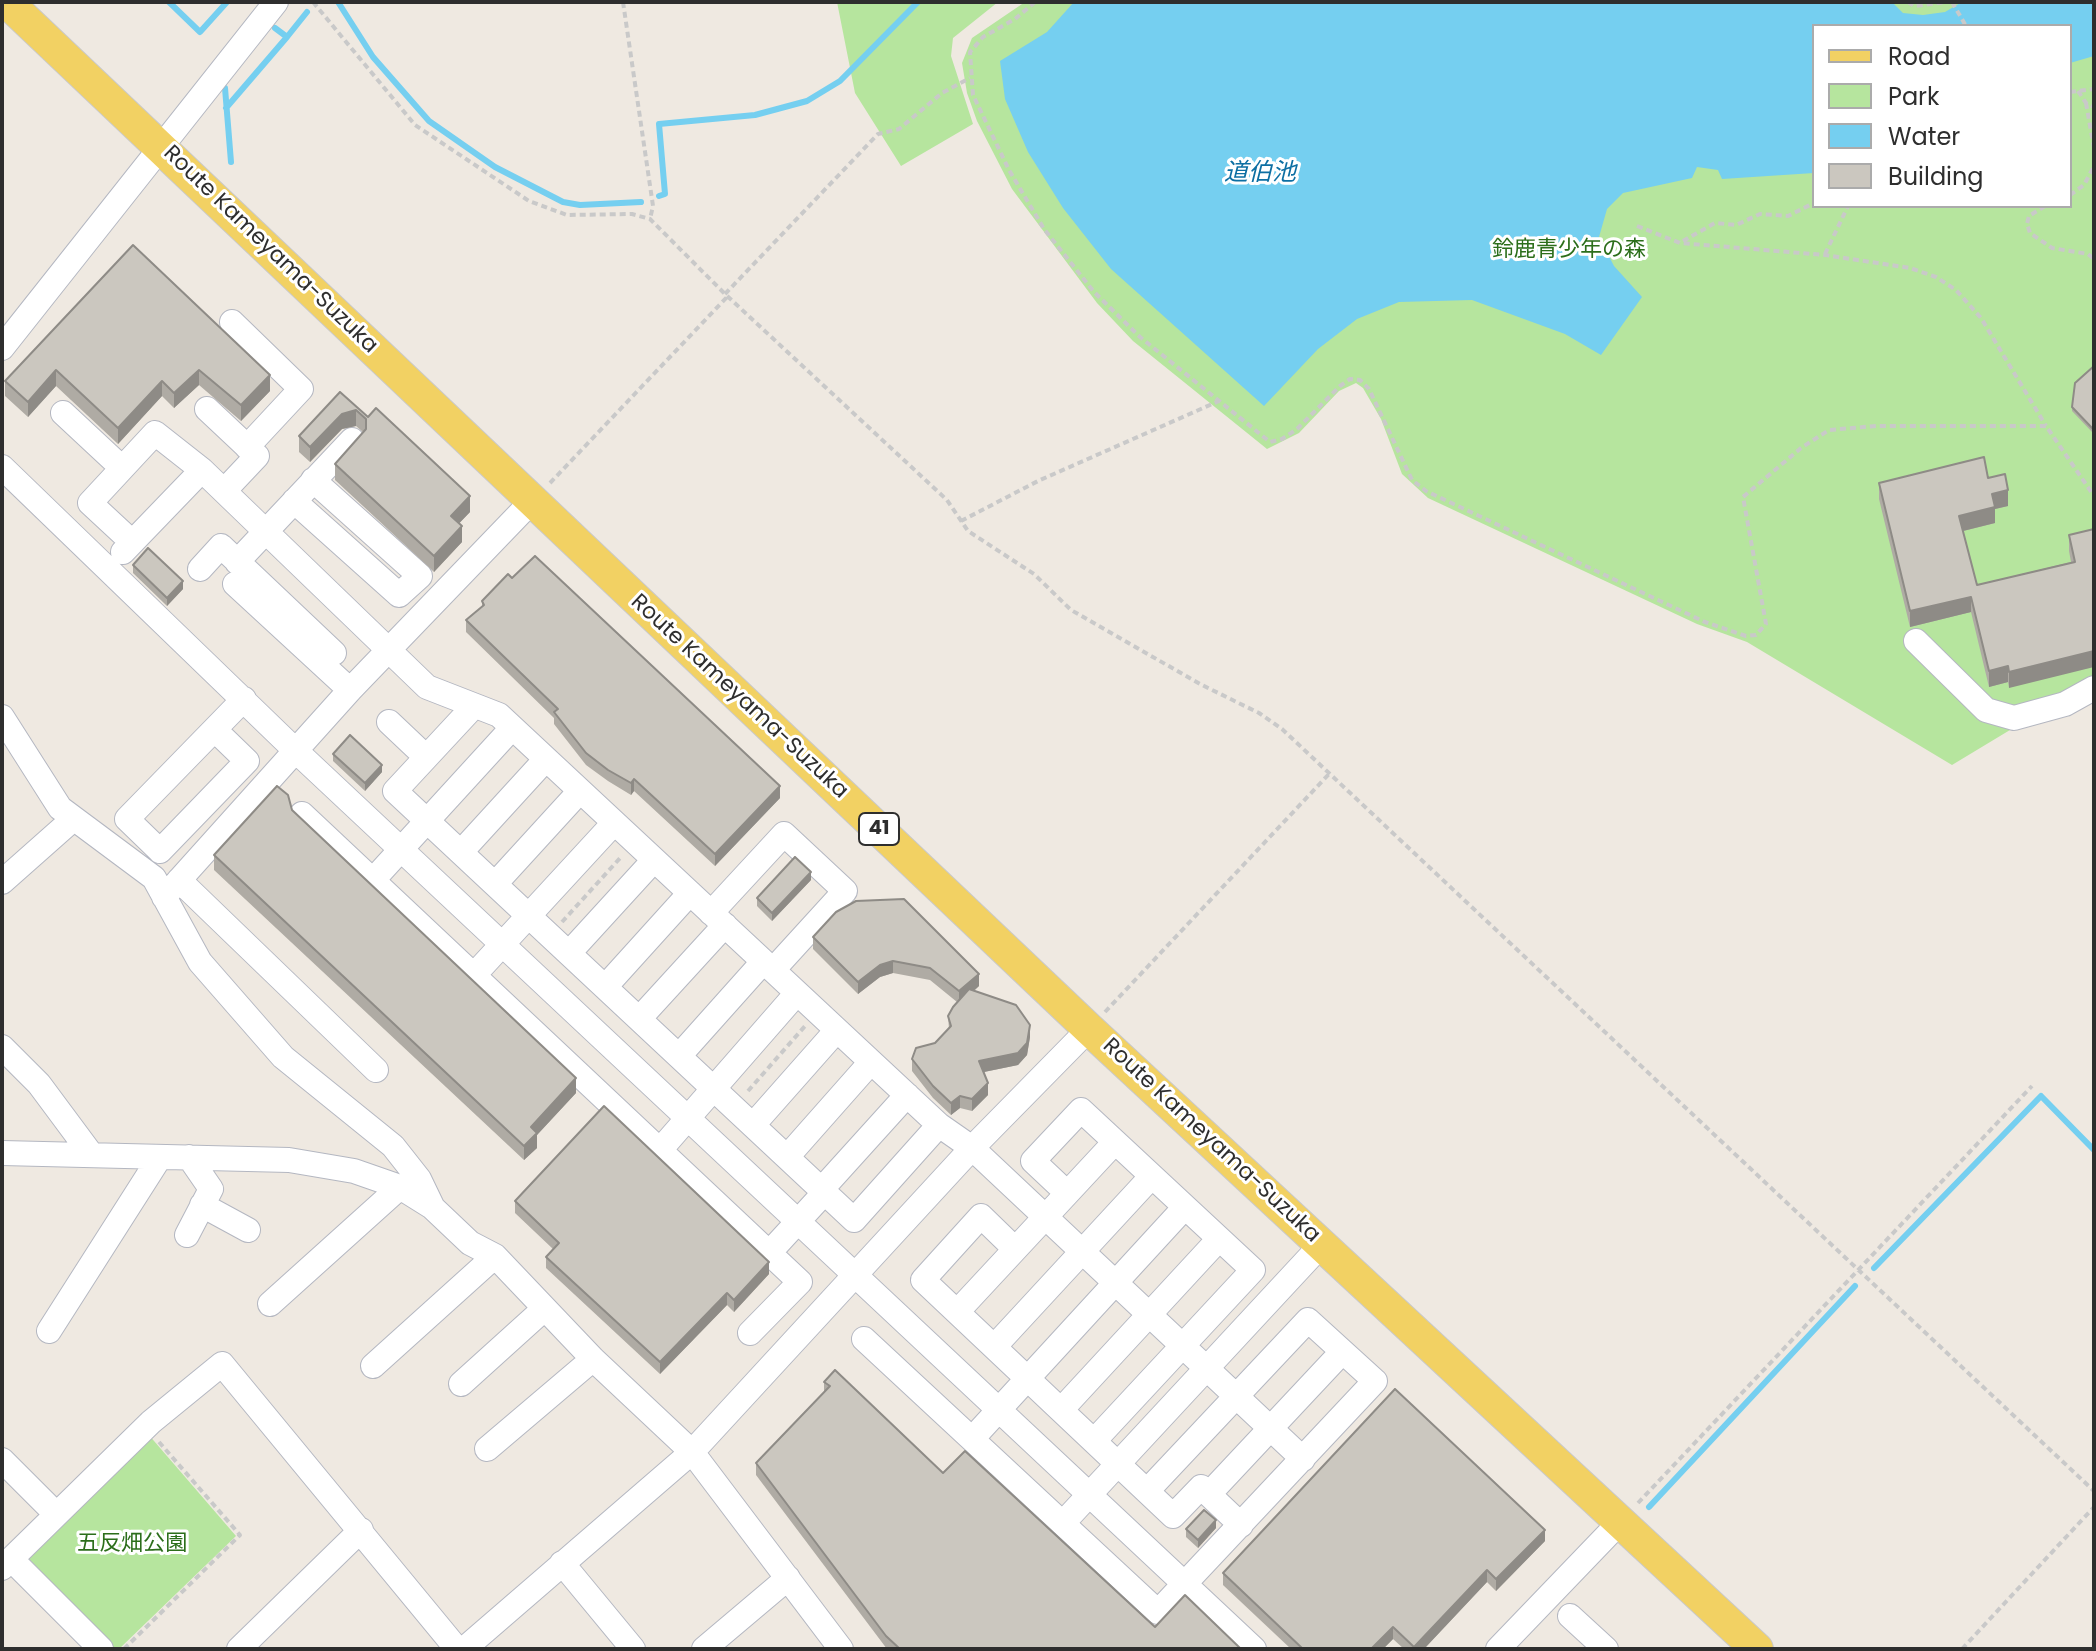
<!DOCTYPE html>
<html>
<head>
<meta charset="utf-8">
<style>
	body { margin:0 }
	#map { position:relative; width:2096px; height:1651px; overflow:hidden; background:#efe9e1; font-family:Poppins,sans-serif }
	canvas { display:block }
	.frame { position:absolute; inset:0; border:4px solid #2e2e2e; pointer-events:none }
	.legend { position:absolute; left:1812px; top:24px; width:260px; height:184px; box-sizing:border-box; background:#fff; border:2px solid #ababab; margin:0; padding:10px 14px; list-style:none; font-size:24px; color:#2e2e2e }
	.legend li { display:flex; align-items:center; gap:16px; height:40px }
	.legend b { width:40px; border:2px solid #ababab }
</style>
</head>
<body>
<div id="map">
<canvas width="2096" height="1651"></canvas>
<div class="frame"></div>
<ul class="legend">
<li><b style="height:10px;background:#f2d163"></b>Road</li>
<li><b style="height:22px;background:#b6e59e"></b>Park</li>
<li><b style="height:22px;background:#75cff0"></b>Water</li>
<li><b style="height:22px;background:#cbc7bf"></b>Building</li>
</ul>
</div>
<script>
const ctx = document.querySelector('canvas').getContext('2d');
ctx.lineJoin = 'round';
function fillPath(path, color) { ctx.fillStyle = color; ctx.fill(path, 'evenodd'); }
const toPath = rows => new Path2D(rows.map(r => 'M' + r).join(''));
function stroke(path, color, width, dash) { ctx.strokeStyle = color; ctx.lineWidth = width; ctx.lineCap = dash ? 'butt' : 'round'; ctx.setLineDash(dash || []); ctx.stroke(path); }
function drawText(font, color, halo, rows, align = 'center') {
  ctx.font = font + ' Poppins,"Noto Sans JP",sans-serif'; ctx.lineWidth = 6; ctx.setLineDash([]); ctx.textBaseline = 'middle'; ctx.strokeStyle = halo; ctx.fillStyle = color; for (const [text, x, y, turn = 0] of rows) {
    ctx.save(); ctx.translate(x, y); ctx.rotate((+turn || 0) * Math.PI / 180); ctx.textAlign = isNaN(turn) ? turn : align; if (halo) ctx.strokeText(text, 0, 0); ctx.fillText(text, 0, 0); ctx.restore();
  }
}
fillPath(toPath([
	[837,2,998,2,953,38,951,56,973,124,901,166,855,93],
	[1025,2,2094,2,2094,696,2010,730,1952,765,1747,642,1697,624,1428,498,1402,474,1381,419,1363,388,1356,383,1339,391,1299,433,1267,449,1133,341,1097,303,1012,189,977,121,967,93,962,63,972,38],
	[1814,26,2070,26,2070,206,1814,206],
	[148,1434,236,1536,119,1649,115,1649,28,1558]
]), '#b6e59e');
fillPath(toPath([
	[1074,2,1892,2,1903,13,1923,15,1945,12,1962,2,2094,2,2094,56,2070,63,2070,26,1814,26,1814,173,1722,179,1718,170,1697,167,1692,178,1623,193,1607,209,1599,237,1614,266,1642,297,1601,355,1565,334,1472,300,1399,302,1357,319,1318,349,1264,406,1111,269,1063,208,1028,152,1005,99,1000,61,1047,32]
]), '#75cff0');
stroke(toPath([
	[169,2,200,32,227,2],
	[338,2,373,57,429,121,495,167,563,202,580,205,641,202],
	[275,28,287,37,307,12],
	[225,88,231,162],
	[226,108,287,37],
	[659,196,665,194,659,124,755,115,807,101,840,81,918,2],
	[1874,1268,2041,1096,2094,1150],
	[1649,1507,1855,1286]
]), '#75cff0', 6);
const minor = toPath([
	[232,322,301,389,247,447],
	[2,348,276,2],
	[207,409,257,456,224,491],
	[63,413,122,468],
	[2,467,296,751,1254,1649],
	[294,501,399,595,420,576,313,480],
	[132,542,90,503,155,433,202,470,427,687,499,715,939,1125,972,1148,1303,1459],
	[123,552,202,470],
	[237,562,352,440],
	[200,569,221,546,334,653],
	[235,584,350,690],
	[1916,641,1986,710,2014,718,2065,704,2094,688],
	[474,706,395,791,854,1220,939,1125],
	[2,717,60,808,154,878,200,962,283,1057,393,1146,419,1179,432,1206],
	[389,722,426,757],
	[215,730,247,761,160,851,127,819,244,699],
	[302,814,800,1282,750,1333],
	[461,852,546,759],
	[179,880,376,1070],
	[373,880,512,728],
	[2,882,72,820],
	[495,884,580,791],
	[164,897,350,690,532,501],
	[711,913,784,834,845,891,773,970],
	[569,953,654,860],
	[474,975,614,823],
	[605,987,690,893],
	[639,1019,725,925],
	[2,1047,39,1084,91,1154],
	[679,1056,763,962],
	[753,1125,837,1030],
	[660,1150,797,993],
	[2,1153,289,1160,354,1171,400,1187,432,1207,470,1243,495,1256,593,1359,692,1452,841,1649],
	[787,1157,871,1062],
	[822,1189,907,1095],
	[1067,1193,1033,1161,1081,1110,1253,1270,1094,1441],
	[202,1205,248,1230],
	[187,1235,211,1189,189,1157],
	[1015,1249,981,1216,923,1280,1173,1516,1201,1487,1241,1525],
	[769,1253,825,1192],
	[270,1304,400,1187],
	[957,1312,1115,1142],
	[49,1331,160,1157],
	[864,1339,1158,1612,1375,1381,1308,1320,1147,1491],
	[994,1347,1152,1176],
	[373,1366,495,1256],
	[461,1384,544,1309],
	[1061,1410,1219,1239],
	[972,1439,1185,1207],
	[487,1449,593,1359],
	[2,1460,56,1514],
	[1209,1494,1342,1352],
	[1063,1523,1322,1244],
	[11,1559,101,1649],
	[562,1563,633,1649],
	[2,1568,151,1422,222,1364,457,1649],
	[1570,1616,1606,1649],
	[239,1649,361,1530],
	[464,1649,692,1452,972,1148,1089,1029],
	[704,1649,788,1578],
	[1498,1649,1621,1521]
]);
const major = toPath([
	[7,2,1089,1029,1757,1649]
]);
stroke(minor, '#b4b7c1', 26);
stroke(major, '#c9c9c9', 34);
stroke(toPath([
	[313,2,415,125,529,201,567,215,632,214,650,219,725,294,947,500,968,531,1034,574,1071,610,1200,684,1259,713,1282,729,2094,1491],
	[623,2,653,206,650,219],
	[1035,2,1015,19,983,37,970,52,973,95,1009,170,1044,229,1094,292,1140,337,1270,442,1282,439,1297,429,1340,386,1350,379,1360,380,1369,389,1412,480,1426,491,1705,622,1746,636,1756,635,1766,624,1743,497,1801,448,1829,430,1876,426,2046,426,2094,496],
	[1908,2,1914,6,1946,2],
	[1952,2,1966,26],
	[2078,91,2086,103,2094,107],
	[2070,92,2094,89],
	[2086,103,2094,148],
	[2070,195,2084,185,2094,166],
	[2045,206,2029,216,2027,224,2030,233,2052,248,2088,254,2094,259],
	[1637,226,1680,243,1825,255,1910,268,1936,277,1956,290,1981,318,2046,426],
	[1683,241,1715,223,1736,225,1760,214,1788,216,1814,203],
	[1825,254,1848,206],
	[725,294,878,134,899,129,942,93,970,78],
	[550,483,727,297],
	[961,521,1038,481,1219,401],
	[562,922,621,857],
	[1105,1012,1329,774],
	[748,1091,805,1026],
	[1638,1503,2032,1086],
	[124,1649,240,1535,159,1442],
	[1962,1649,2094,1507]
]), '#c9c9c9', 4, [6, 4]);
stroke(minor, '#fff', 24);
stroke(major, '#f2d163', 32);
fillPath(toPath([
	[133,245,270,391,241,421,199,385,174,408,162,396,118,444,56,386,28,417,5,396,5,381],
	[2094,366,2094,433,2093,433,2072,411,2072,407],
	[340,392,470,512,459,523,462,542,434,572,335,480,335,464,363,432,356,426,342,429,310,462,299,452,299,436],
	[1988,478,2008,506,1995,509,1995,523,1963,531,1977,585,2071,562,2069,551,2069,535,2094,529,2009,688,2008,682,1989,687,1971,612,1910,627,1879,499,1879,483],
	[133,565,183,589,167,606,133,573],
	[482,601,780,798,715,866,634,791,631,795,608,781,586,765,554,724,554,718,466,632,466,620,482,607],
	[333,754,382,772,365,791,333,761],
	[292,810,576,1093,537,1135,537,1148,524,1160,214,870,214,855],
	[811,880,772,921,757,906,757,898],
	[836,912,979,986,974,991,1030,1037,1027,1055,1018,1065,984,1072,988,1095,972,1111,960,1108,951,1115,933,1098,912,1071,912,1059,935,1043,949,1029,948,1016,957,1002,930,980,893,973,880,977,858,994,813,949,813,937],
	[515,1201,769,1274,734,1312,727,1305,660,1374,546,1268,546,1257,553,1249,515,1213],
	[824,1382,943,1473,1155,1627,1241,1649,887,1649,756,1475,756,1463,824,1392],
	[1216,1528,1198,1548,1186,1537,1186,1529],
	[1545,1541,1496,1591,1487,1582,1424,1649,1404,1649,1393,1639,1383,1649,1291,1649,1223,1585,1223,1573]
]), '#afaba4');
fillPath(toPath([
	[56,370,56,386,28,417,28,402],
	[199,370,199,385,174,408,174,393],
	[270,375,270,391,241,421,241,405],
	[162,381,162,396,118,444,118,428],
	[356,410,356,426,342,429,310,462,310,447,342,414],
	[2008,490,2008,506,1995,509,1995,523,1959,532,1959,516,1992,494],
	[470,496,470,512,451,532,451,516],
	[462,526,462,542,434,572,434,556],
	[183,581,183,589,167,606,167,598],
	[1971,597,1971,612,1910,627,1910,611],
	[2094,651,2094,667,2009,688,2009,672],
	[2008,666,2008,682,1989,687,1989,671],
	[382,765,382,772,365,791,365,783],
	[634,779,634,791,631,795,631,783],
	[780,786,780,798,715,866,715,854],
	[811,872,811,880,772,921,772,913],
	[893,961,893,973,880,977,858,994,858,982,880,965],
	[979,974,979,986,959,1003,959,991],
	[1030,1025,1030,1037,1027,1055,1018,1065,979,1073,979,1061],
	[576,1078,576,1093,537,1135,537,1148,524,1160,524,1146,531,1127],
	[988,1083,988,1095,972,1111,972,1099],
	[960,1096,960,1108,951,1115,951,1103],
	[769,1262,769,1274,734,1312,734,1300],
	[727,1293,727,1305,660,1374,660,1362],
	[1216,1520,1216,1528,1198,1548,1198,1540],
	[1545,1530,1545,1541,1496,1591,1496,1579],
	[1487,1570,1487,1582,1424,1649,1414,1649,1414,1647],
	[1393,1627,1393,1639,1383,1649,1371,1649]
]), '#8e8b86');
const building = toPath([
	[133,245,270,375,241,405,199,370,174,393,162,381,118,428,56,370,28,402,5,381,133,245],
	[2094,366,2094,429,2093,429,2072,407,2075,383,2094,366],
	[340,392,368,417,376,408,470,496,451,516,462,526,434,556,335,464,366,429,366,419,356,410,342,414,310,447,299,436,340,392],
	[1984,457,1988,478,2005,474,2008,490,1992,494,1995,507,1959,516,1977,585,2075,562,2069,535,2094,529,2094,651,2009,672,2008,666,1989,671,1971,597,1910,611,1879,483,1984,457],
	[148,548,183,581,167,598,133,565,148,548],
	[535,556,780,786,715,854,634,779,631,783,608,770,586,753,554,712,558,709,466,620,484,605,482,601,508,574,512,578,535,556],
	[350,735,382,765,365,783,333,754,350,735],
	[277,786,288,795,292,810,576,1078,531,1127,537,1133,524,1146,214,855,277,786],
	[795,857,811,872,772,913,757,898,795,857],
	[904,899,979,974,959,991,930,968,893,961,880,965,858,982,813,937,836,912,856,901,904,899],
	[969,989,1016,1005,1030,1025,1027,1043,1018,1053,979,1061,988,1083,972,1099,960,1096,951,1103,933,1086,912,1059,916,1048,935,1043,951,1026,948,1016,953,1007,969,989],
	[604,1106,769,1262,734,1300,727,1293,660,1362,546,1257,559,1243,515,1201,604,1106],
	[835,1370,943,1473,965,1451,1155,1627,1185,1595,1241,1649,900,1649,886,1636,756,1463,830,1386,824,1382,835,1370],
	[1395,1389,1545,1530,1496,1579,1487,1570,1414,1647,1393,1627,1371,1649,1303,1649,1223,1573,1395,1389],
	[1204,1510,1216,1520,1198,1540,1186,1529,1204,1510]
]);
fillPath(building, '#cbc7bf');
stroke(building, '#8e8b86', 2);
for (const [x, y, w] of [
	[879,829,40]
]) { const box = new Path2D(); box.roundRect(x - w / 2, y - 16, w, 32, 6); ctx.fillStyle = '#fff'; ctx.fill(box); stroke(box, '#2e2e2e', 2); }
drawText('bold 20px', '#2e2e2e', null, [
	["41",879,829]
]);
drawText('22px', '#2e2e2e', '#fff', [
	["Route Kameyama-Suzuka",270,250,44],
	["Route Kameyama-Suzuka",739,697,43],
	["Route Kameyama-Suzuka",1211,1141,43]
]);
drawText('22px', '#2c6e1b', '#fff', [
	["鈴鹿青少年の森",1569,250],
	["五反畑公園",132,1544]
]);
drawText('italic 24px', '#0d6fa3', '#fff', [
	["道伯池",1260,174]
]);
</script>
</body>
</html>
